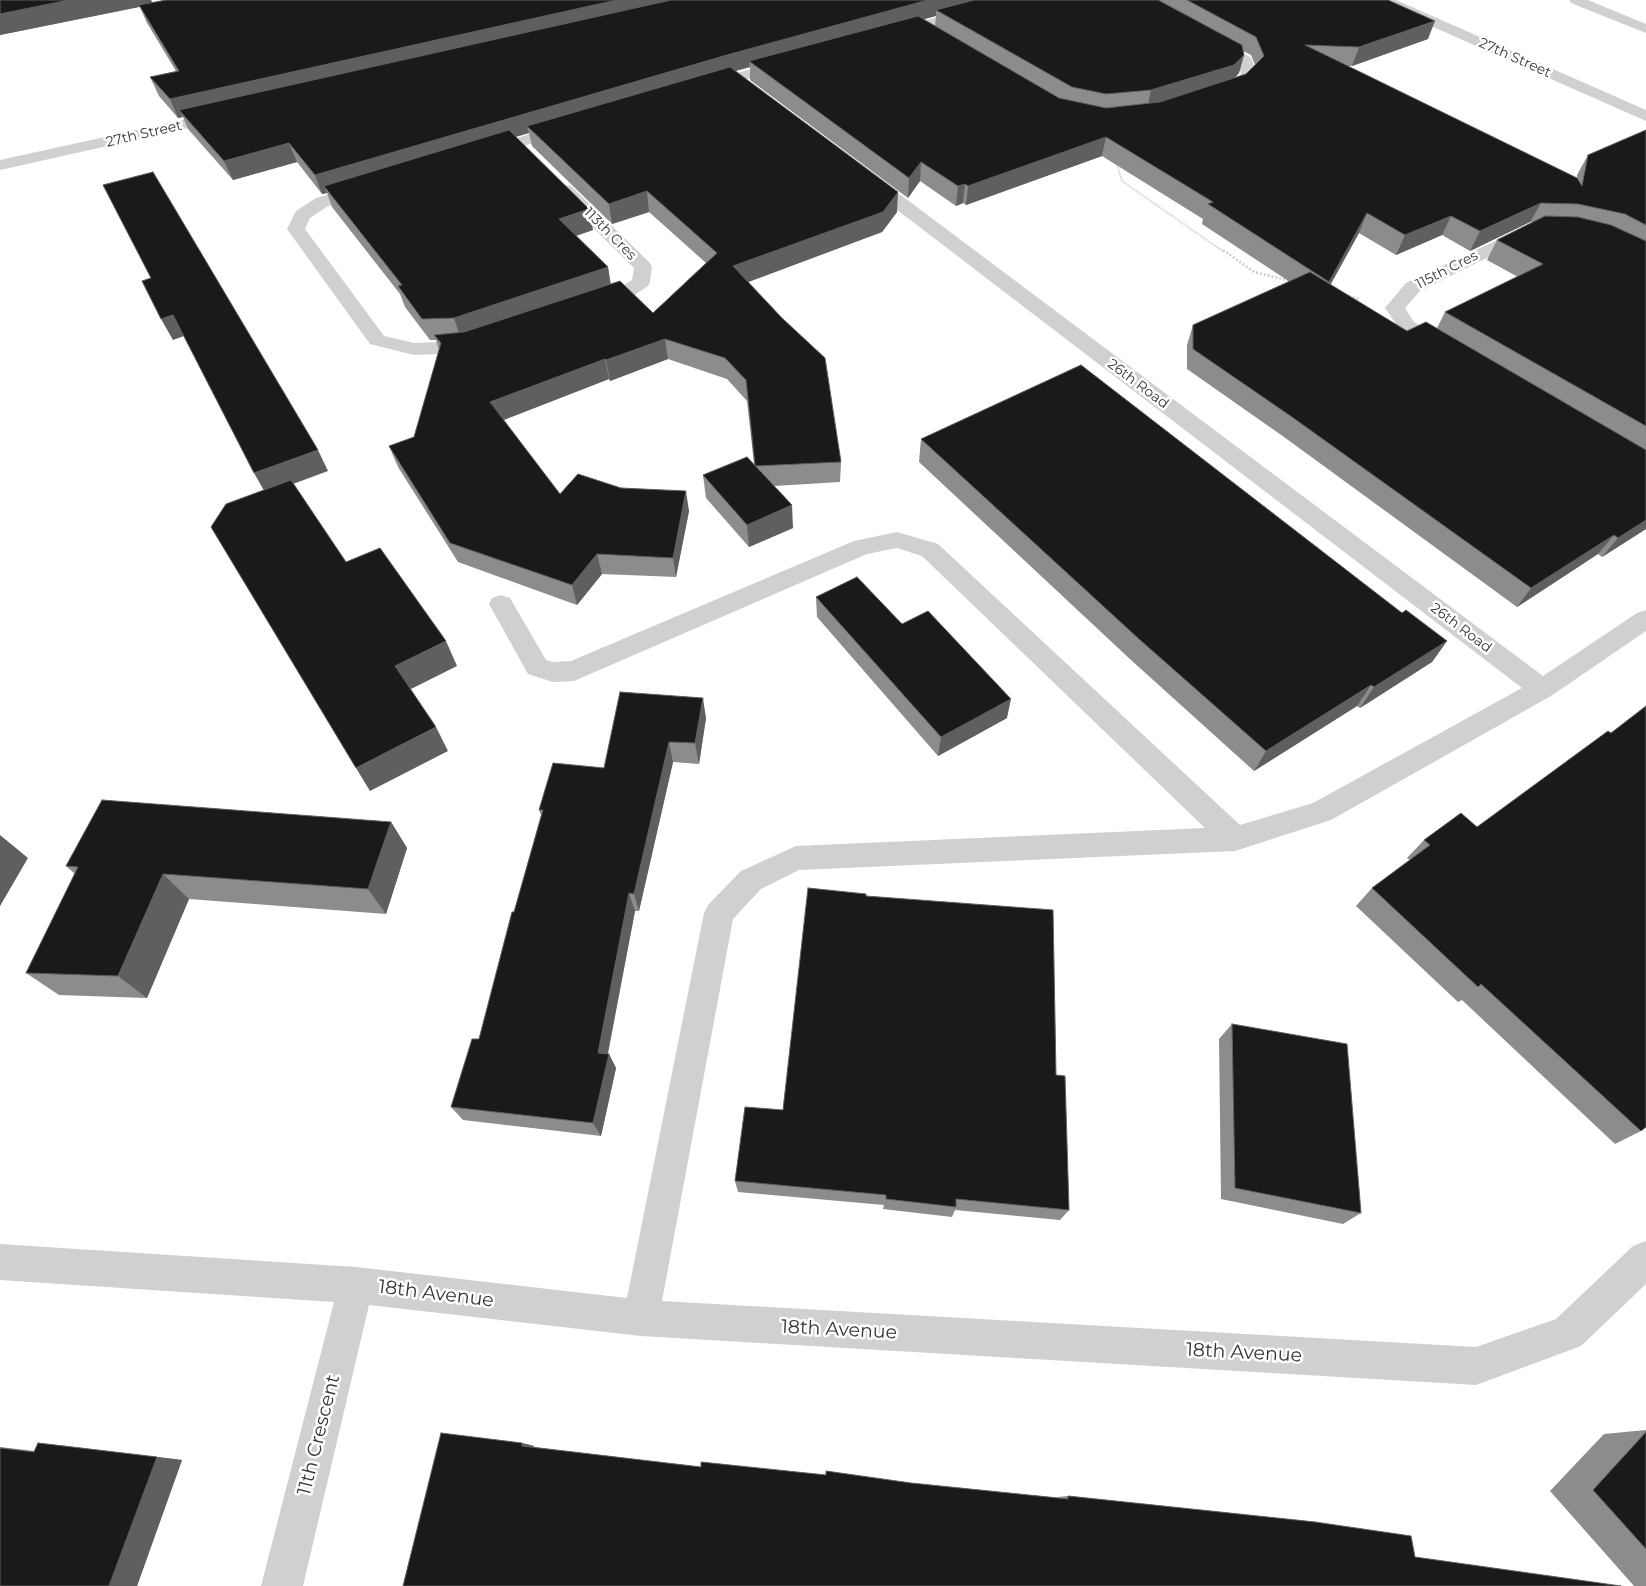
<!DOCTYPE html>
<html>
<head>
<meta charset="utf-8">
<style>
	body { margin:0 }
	canvas { display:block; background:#fff }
</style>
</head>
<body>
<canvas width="1646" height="1586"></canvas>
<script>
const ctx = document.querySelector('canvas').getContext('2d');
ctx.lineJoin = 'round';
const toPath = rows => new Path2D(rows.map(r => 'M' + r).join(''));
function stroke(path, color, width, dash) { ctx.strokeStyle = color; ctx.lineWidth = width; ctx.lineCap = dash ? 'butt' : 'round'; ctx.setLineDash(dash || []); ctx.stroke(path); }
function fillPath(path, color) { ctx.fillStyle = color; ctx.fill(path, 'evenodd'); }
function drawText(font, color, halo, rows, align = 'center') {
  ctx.font = font + ' Montserrat,sans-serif'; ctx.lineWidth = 5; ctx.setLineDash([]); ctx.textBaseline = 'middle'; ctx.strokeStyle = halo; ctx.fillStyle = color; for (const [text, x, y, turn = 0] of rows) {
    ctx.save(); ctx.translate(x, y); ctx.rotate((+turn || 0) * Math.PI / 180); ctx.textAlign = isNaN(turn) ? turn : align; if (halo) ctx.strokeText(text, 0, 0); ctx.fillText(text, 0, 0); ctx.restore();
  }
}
stroke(toPath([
	[1116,161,1122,181,1224,252]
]), '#cdcdcd', 2, [1, 1]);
stroke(toPath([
	[1223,250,1254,272,1291,281],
	[1345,295,1359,299]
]), '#cdcdcd', 2.5, [2, 2]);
fillPath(toPath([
	[999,0,1021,0,1019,3,895,37,890,36,888,33,890,30,999,0],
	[1377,0,1396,0,1646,110,1646,121,1379,3,1377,0],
	[1569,0,1588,0,1646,24,1646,33,1571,3,1569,0],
	[1211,37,1250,57,1252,60,1257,75,1240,91,1220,98,1215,96,1212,93,1215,90,1230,85,1241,74,1238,62,1206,44,1204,41,1206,38,1211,37],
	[786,59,791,60,793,63,791,66,707,91,702,89,699,86,702,83,786,59],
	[223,111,229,113,231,116,229,119,0,170,0,160,223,111],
	[565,123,571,125,573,128,571,131,485,158,479,156,477,153,479,150,565,123],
	[868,174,874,175,1543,676,1637,613,1646,610,1646,631,1551,696,1331,820,1235,851,799,870,761,889,733,919,662,1301,1476,1347,1556,1319,1633,1246,1646,1241,1646,1284,1581,1346,1476,1385,641,1336,369,1305,303,1586,261,1586,334,1302,0,1280,0,1244,356,1267,627,1298,704,913,709,904,741,871,796,846,1205,828,922,556,897,548,867,554,574,681,553,682,528,674,489,604,492,598,501,595,510,598,546,660,553,662,571,661,854,541,897,532,938,544,1240,825,1313,803,1522,688,862,183,860,179,862,175,868,174],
	[365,184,371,185,374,189,371,193,328,206,310,218,305,229,384,336,414,343,461,341,474,337,481,339,484,343,481,347,463,353,414,355,370,344,287,229,296,211,316,198,365,184],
	[565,185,571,186,650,263,652,267,650,282,648,286,633,296,595,308,588,306,585,302,588,298,619,288,632,280,634,268,559,194,556,190,559,186,565,185],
	[1527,226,1533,227,1536,231,1533,235,1420,291,1405,308,1414,322,1449,343,1452,347,1449,351,1442,353,1435,351,1400,330,1385,308,1406,283,1527,226]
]), '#d0d0d0');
fillPath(toPath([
	[0,0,151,0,152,3,166,0,1388,0,1428,39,1352,66,1347,66,1577,178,1577,175,1588,155,1646,130,1646,529,1602,557,1598,554,1517,607,1284,437,1187,369,1187,345,1193,325,1290,282,1202,224,1203,219,1102,156,966,205,963,203,956,206,920,181,908,198,750,80,750,67,736,71,897,212,882,232,748,282,841,462,840,482,774,486,793,528,749,547,706,498,703,475,754,464,747,401,727,379,668,359,610,381,609,379,503,420,560,494,689,511,676,577,602,574,577,605,458,562,398,467,389,446,414,437,439,350,436,340,430,340,405,307,400,294,332,207,327,193,322,194,297,162,233,180,188,129,183,117,178,118,159,96,150,77,176,71,147,23,140,7,0,35],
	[934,16,936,16,935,26,924,19],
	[1243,51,1251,55,1255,65,1246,74,1235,78,1239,73,1244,55],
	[529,133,532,146,612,224,649,212,706,263,653,313,611,284,608,267,576,236,593,230,515,137],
	[1530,222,1533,222,1497,240,1487,260,1518,277,1445,312,1437,328,1407,331,1330,285,1359,233,1396,255,1442,235,1470,251],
	[921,439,1402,613,1447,641,1432,662,1360,708,1357,706,1254,771,1131,660,919,462],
	[816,597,902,624,1007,718,938,756,817,617],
	[706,718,699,764,673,762,639,911,635,911,608,1054,609,1054,616,1068,601,1136,463,1120,451,1107,479,1039,541,815,539,810,604,768],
	[391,822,407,848,386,914,189,899,147,998,59,995,26,973,75,874,66,866],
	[1477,827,1641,1131,1615,1144,1462,1000,1458,1002,1356,906,1372,888,1410,860,1407,858,1424,840],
	[866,896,1056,1075,1069,1210,1060,1220,955,1210,952,1217,883,1209,884,1205,738,1192,735,1181,783,1110],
	[1232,1024,1361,1213,1343,1224,1221,1199,1219,1039],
	[1646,1430,1646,1586,1634,1586,1550,1491,1604,1434],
	[38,1443,67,1446,182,1460,137,1586,0,1586,0,1447,34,1451],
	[522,1443,534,1446,533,1447,701,1467,826,1475,911,1483,1059,1498,1058,1497,1068,1496,1315,1522,403,1586]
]), '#8c8c8c');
fillPath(toPath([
	[69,0,151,0,153,4,0,35,0,14],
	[617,0,700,0,179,110,183,117,178,118,170,99],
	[928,0,992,0,936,10,936,16,755,66,749,61,750,67,527,126,529,133,329,192,324,186,327,193,322,194,315,175,727,55],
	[1435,21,1428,39,1352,66,1359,47],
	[1244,55,1239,73,1229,83,1147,109,1151,90],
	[1106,137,1102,156,966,205,968,186],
	[289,143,297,162,233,180,224,161],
	[921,162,920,181,908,198,909,178],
	[965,184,963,203,956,206,958,186],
	[647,191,649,212,612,224,609,204],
	[898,192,897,212,882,232,735,287,733,266],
	[1541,203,1530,222,1470,251,1480,231],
	[589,209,593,230,563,240,559,219],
	[1367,213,1359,233,1321,302,1329,282],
	[1451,216,1442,235,1396,255,1405,235],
	[608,267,611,289,461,339,454,318],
	[173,315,184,336,173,340,161,319],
	[665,339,668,359,610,381,606,360],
	[605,359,609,379,496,423,490,402],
	[318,450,328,471,266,494,254,473],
	[686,491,689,511,676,577,673,558],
	[792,505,793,528,749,547,747,525],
	[1646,520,1646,529,1602,557,1618,538],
	[1614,535,1598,554,1517,607,1531,588],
	[597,554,602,574,577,605,572,585],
	[446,641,457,666,407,691,395,666],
	[1447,641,1432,662,1360,708,1374,687],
	[1371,685,1357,706,1254,771,1266,751],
	[703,698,706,718,699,764,695,743],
	[1011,699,1007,718,938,756,941,737],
	[436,727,448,751,370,791,356,768],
	[669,742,673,762,639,911,634,894],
	[391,822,407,848,386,914,368,889],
	[0,835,28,858,0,906],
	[163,874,189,899,147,998,118,976],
	[629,893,635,911,605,1067,598,1053],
	[609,1054,616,1068,601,1136,593,1123],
	[522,1443,534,1446,533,1448,522,1446],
	[157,1457,182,1460,137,1586,109,1586]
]), '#5f5f5f');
const building = toPath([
	[0,0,69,0,0,14,0,0],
	[166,0,617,0,170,99,150,77,179,71,139,5,166,0],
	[671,0,928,0,727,55,315,175,289,143,224,161,179,110,671,0],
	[974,0,1158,0,1242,45,1244,55,1234,65,1151,90,1106,94,1072,87,936,10,974,0],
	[1187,0,1388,0,1435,21,1359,47,1305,45,1577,178,1582,186,1588,155,1646,130,1646,225,1625,214,1578,204,1541,203,1480,231,1451,216,1405,235,1367,213,1329,282,1208,204,1213,202,1106,137,968,186,965,184,958,186,921,162,909,178,749,61,918,16,1059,98,1106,108,1160,102,1246,74,1264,56,1256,37,1187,0],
	[730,67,898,192,883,212,733,266,782,318,825,358,841,462,756,466,755,465,746,380,725,358,665,339,606,360,605,359,490,402,560,494,578,474,621,488,686,491,673,558,597,554,572,585,450,543,389,446,414,437,441,343,434,335,464,332,620,281,653,313,717,253,647,191,609,204,527,126,730,67],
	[509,130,589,209,559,219,608,267,454,318,422,319,398,286,402,285,324,186,509,130],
	[153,172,318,450,254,473,173,315,161,319,142,281,151,278,103,185,153,172],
	[1545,216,1578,217,1611,225,1646,241,1646,426,1445,312,1543,264,1497,240,1545,216],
	[1310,272,1407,331,1426,322,1646,450,1646,520,1618,538,1614,535,1531,588,1292,417,1193,349,1193,325,1310,272],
	[1081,365,1402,613,1406,610,1447,641,1374,687,1371,685,1266,751,1139,639,921,439,1081,365],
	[747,457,792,505,747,525,703,475,747,457],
	[291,480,346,562,380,548,446,641,395,666,436,727,356,768,211,527,226,504,291,480],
	[857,577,902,624,928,611,1011,699,941,737,816,597,857,577],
	[620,692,703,698,695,743,669,742,634,894,629,893,598,1053,609,1054,593,1123,451,1107,472,1039,479,1039,512,912,514,912,543,810,539,810,553,763,604,768,620,692],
	[1646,706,1646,1127,1641,1131,1481,984,1478,987,1372,888,1430,845,1424,840,1461,813,1477,827,1608,731,1611,733,1646,706],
	[102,800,391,822,368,889,163,874,118,976,26,973,78,867,66,866,102,800],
	[808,888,866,894,866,896,1053,910,1056,1075,1065,1076,1069,1210,956,1199,956,1207,886,1199,886,1195,735,1181,745,1107,783,1110,808,888],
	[1232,1024,1347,1044,1361,1213,1235,1188,1232,1024],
	[1646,1432,1646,1549,1593,1490,1646,1432],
	[441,1433,522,1443,522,1446,701,1467,701,1462,826,1475,826,1471,911,1483,1068,1499,1068,1496,1315,1522,1411,1536,1415,1557,1621,1586,403,1586,441,1433],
	[38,1443,157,1457,109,1586,0,1586,0,1448,34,1452,38,1443]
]);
fillPath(building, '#1a1a1a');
stroke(building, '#5f5f5f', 1);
drawText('14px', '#333', '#fff', [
	["27th Street",1515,58,24],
	["27th Street",144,134,-13],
	["113th Cres",610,234,45],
	["115th Cres",1447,270,-27],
	["26th Road",1138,384,37],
	["26th Road",1461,628,37]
]);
drawText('19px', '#333', '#fff', [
	["18th Avenue",436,1294,7],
	["18th Avenue",839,1330,3],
	["18th Avenue",1244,1353,3],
	["11th Crescent",319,1435,-76]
]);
</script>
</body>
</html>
